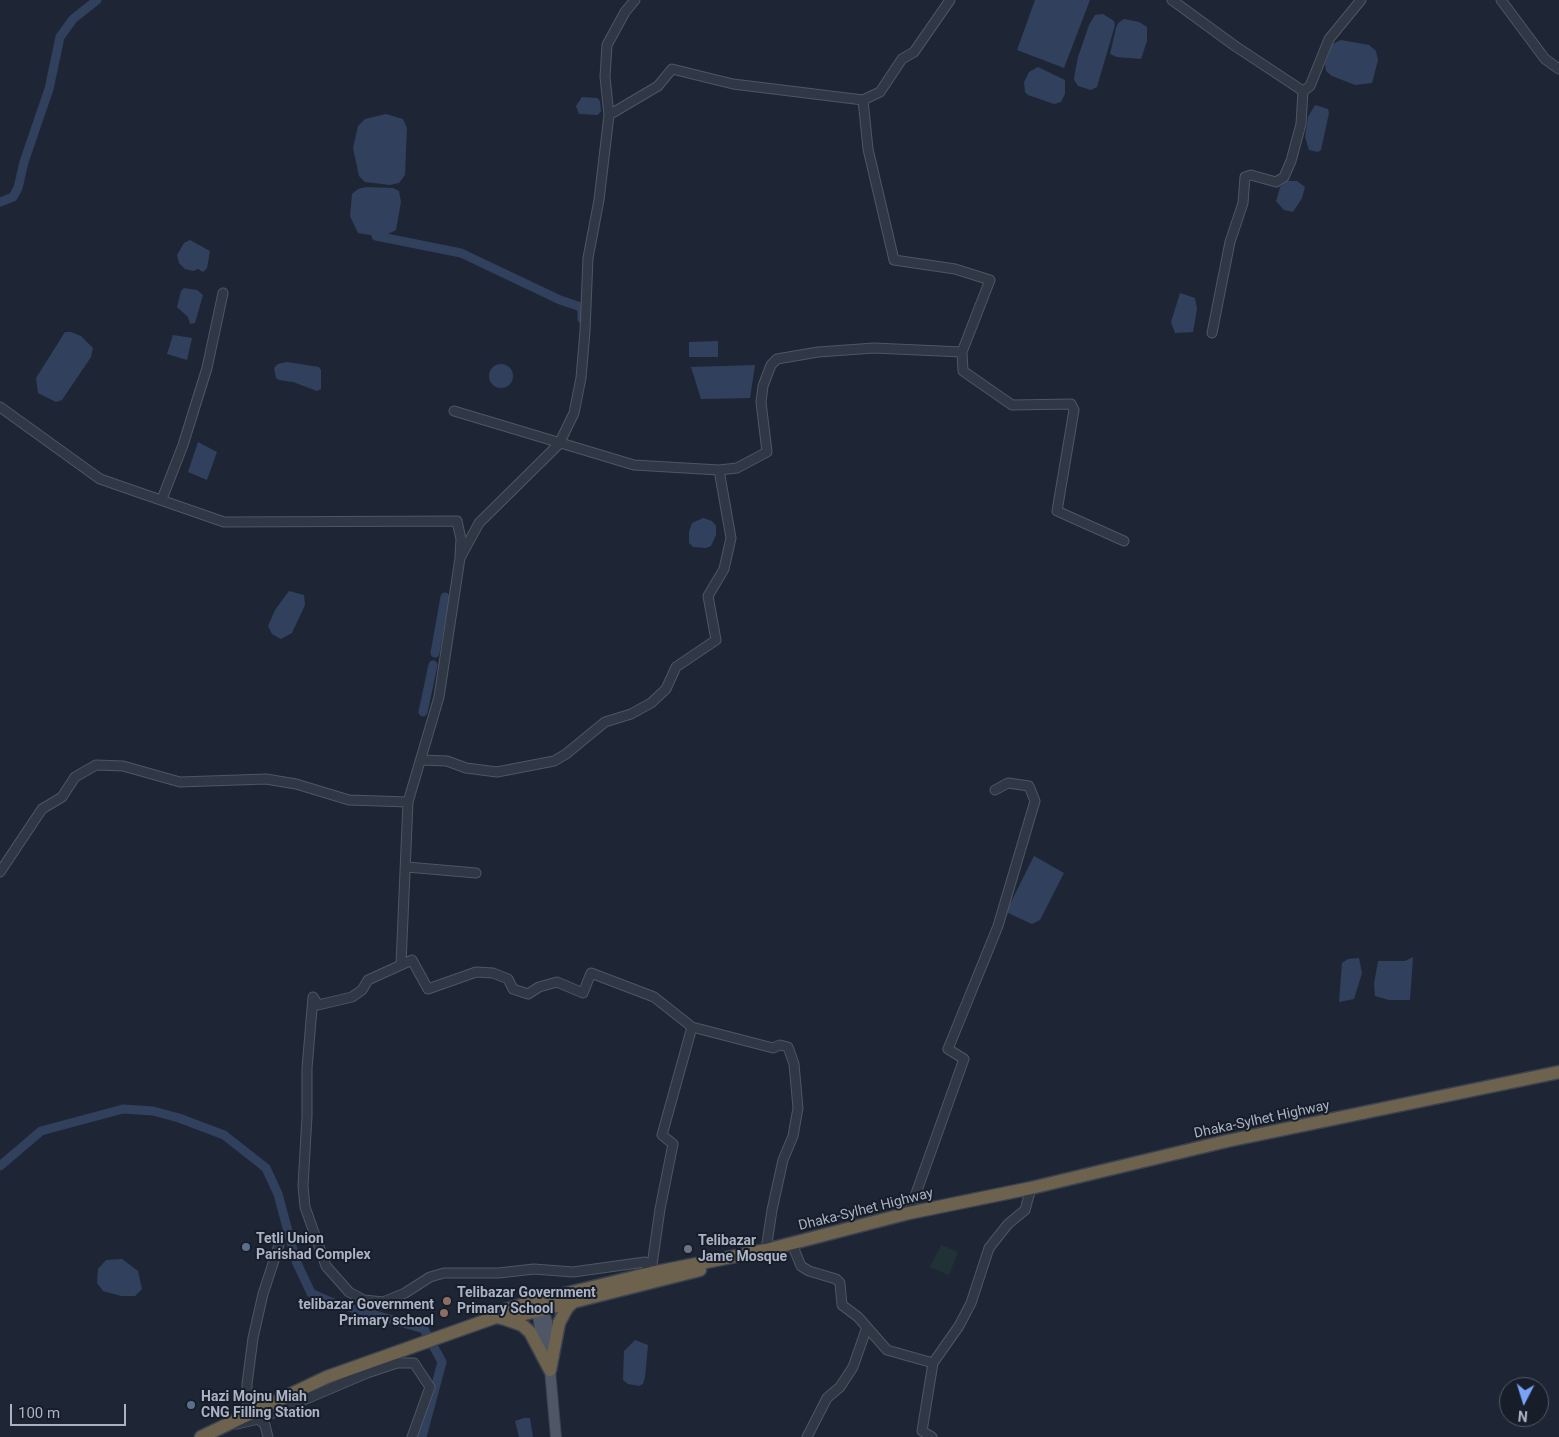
<!DOCTYPE html>
<html>
<head>
<meta charset="utf-8">
<style>
	body { margin:0 }
	#map { position:relative; width:1559px; height:1437px; overflow:hidden; background:#1e2635; font-family:Roboto,sans-serif }
	canvas { display:block }
	.north { position:absolute; left:1499px; top:1377px; width:50px; height:50px; box-sizing:border-box; background:#171e2a; border:1px solid #525967; border-radius:50%; rotate:185deg; font-size:14px; font-weight:700; line-height:20px; text-align:center; color:#abb2c3 }
	.north::after { content:''; display:block; margin:auto; width:18px; height:22px; background:#7aa2f9; clip-path:polygon(50% 0,100% 100%,50% 72%,0 100%) }
	.scale { position:absolute; left:10px; top:1404px; width:116px; height:22px; box-sizing:border-box; border:2px solid #abb2c3; border-top:0; padding-left:6px; font-size:15px; line-height:18px; white-space:nowrap; color:#abb2c3; -webkit-text-stroke:4px #171e2a; paint-order:stroke }
</style>
</head>
<body>
<div id="map">
<canvas width="1559" height="1437"></canvas>
<div class="north">N</div>
<div class="scale">100 m</div>
</div>
<script>
const ctx = document.querySelector('canvas').getContext('2d');
ctx.lineJoin = 'round';
function fillPath(path, color) { ctx.fillStyle = color; ctx.fill(path, 'evenodd'); }
const toPath = rows => new Path2D(rows.map(r => 'M' + r).join(''));
function stroke(path, color, width, dash) { ctx.strokeStyle = color; ctx.lineWidth = width; ctx.lineCap = dash ? 'butt' : 'round'; ctx.setLineDash(dash || []); ctx.stroke(path); }
function drawText(font, color, halo, rows, align = 'center') {
  ctx.font = font + ' Roboto,sans-serif'; ctx.lineWidth = 4; ctx.setLineDash([]); ctx.textBaseline = 'middle'; ctx.strokeStyle = halo; ctx.fillStyle = color; for (const [text, x, y, turn = 0] of rows) {
    ctx.save(); ctx.translate(x, y); ctx.rotate((+turn || 0) * Math.PI / 180); ctx.textAlign = isNaN(turn) ? turn : align; if (halo) ctx.strokeText(text, 0, 0); ctx.fillText(text, 0, 0); ctx.restore();
  }
}
fillPath(toPath([
	[941,1245,958,1252,949,1275,930,1267]
]), '#203236');
fillPath(toPath([
	[1035,0,1090,0,1064,68,1017,50],
	[1103,14,1114,21,1115,25,1097,87,1091,90,1078,86,1074,80,1075,72,1078,57,1089,25,1095,15],
	[1124,19,1139,22,1147,27,1147,41,1141,59,1117,57,1110,54,1116,28,1118,23],
	[1341,40,1369,45,1376,51,1378,60,1372,83,1355,85,1332,76,1326,71,1325,64,1332,44],
	[1038,67,1065,80,1065,94,1061,102,1054,104,1028,95,1025,92,1024,82,1029,72],
	[582,97,597,98,600,101,601,111,598,115,579,114,576,106],
	[1315,105,1328,109,1329,113,1321,150,1318,152,1309,150,1305,137,1308,117],
	[386,114,403,119,407,128,405,175,399,183,390,185,365,182,359,176,353,148,358,126,365,119],
	[1287,181,1297,181,1305,187,1302,198,1293,212,1284,210,1276,201,1280,187],
	[366,187,393,188,399,191,401,202,396,230,388,234,377,236,358,233,350,216,352,194,358,189],
	[190,240,210,251,207,268,203,272,198,269,193,271,185,269,179,263,177,255,184,243],
	[184,288,197,290,203,295,195,323,190,324,188,317,177,307,181,291],
	[1180,293,1195,298,1197,309,1193,332,1175,333,1171,322],
	[65,332,71,332,81,336,93,348,91,357,62,400,56,402,38,393,36,378],
	[173,335,192,338,187,360,167,354],
	[718,341,718,357,689,357,689,342],
	[287,362,319,367,321,370,321,389,317,391,293,382,279,380,276,378,274,368,278,364],
	'489 376a12 12 0 1 1 24 0a12 12 0 1 1-24 0Z',
	[755,365,750,398,701,399,691,367],
	[198,442,217,452,207,480,188,472],
	[703,518,712,521,716,526,716,535,711,546,706,548,693,547,689,543,689,532,692,523],
	[289,591,304,595,305,605,292,633,281,639,272,634,268,626,275,610],
	[1034,856,1064,873,1040,920,1032,924,1006,912],
	[1413,957,1410,1000,1389,1000,1375,996,1374,984,1378,961,1405,961],
	[1359,958,1362,973,1354,999,1339,1002,1342,963,1348,959],
	[122,1259,138,1271,142,1289,135,1296,121,1296,103,1291,97,1283,98,1269,106,1260],
	[635,1340,648,1345,645,1377,643,1384,639,1386,628,1384,623,1380,624,1351],
	[524,1418,530,1418,533,1437,519,1437,515,1421]
]), '#31405c');
stroke(toPath([
	[0,202,13,197,18,188,24,162,49,89,60,37,73,19,97,0],
	[376,236,461,253,560,300,578,306,582,308,582,319],
	[435,653,445,597],
	[423,712,433,665],
	[0,1166,41,1131,123,1109,153,1111,179,1118,224,1135,266,1168,278,1194,296,1261,311,1293,331,1302,424,1329,442,1362,422,1437]
]), '#31405c', 9);
const minor = toPath([
	[1172,0,1235,46,1303,91,1310,86,1329,39,1361,0],
	[1501,0,1545,59,1559,69],
	[863,100,868,149,894,260,955,269,990,280,962,352,963,371,1012,405,1071,404,1074,410,1057,511,1124,541],
	[609,115,605,77,607,45,625,12,635,0],
	[1212,333,1230,242,1243,203,1245,177,1251,175,1276,182,1284,177,1291,161,1301,124,1303,91],
	[0,407,100,479,224,522,457,521,461,539,460,556],
	[454,411,634,465,719,470,737,468,767,452,761,402,763,386,771,365,777,359,818,352,874,348,962,352],
	[162,499,183,445,207,368,223,293],
	[421,760,447,761,466,768,497,772,554,761,566,754,605,722,631,714,651,703,666,689,676,667,716,640,708,596,724,569,731,538,719,470],
	[407,867,476,873],
	[0,872,42,809,62,797,75,777,96,765,123,766,180,782,266,779,296,784,349,800,408,802,439,697,460,558,479,523,559,444,574,413,581,378,585,331,588,258,599,200,609,115,658,86,672,69,733,84,863,100,880,92,902,59,914,52,950,0],
	[401,964,408,802],
	[909,1213,964,1059,948,1049,998,926,1035,801,1029,786,1008,783,995,790],
	[792,1244,801,1266,809,1271,836,1279,840,1283,842,1305,858,1317,887,1350,933,1363],
	[651,1272,660,1209,673,1144,662,1135,692,1027],
	[651,1273,645,1262,573,1272,534,1269,499,1273,444,1273,430,1277,405,1293,383,1302,364,1300,349,1292,326,1266,305,1207,303,1186,307,1116,307,1068,313,997,318,1005,352,997,362,990,368,980,412,960,428,989,476,972,493,973,508,979,513,989,528,994,539,987,557,982,583,993,591,973,654,997,692,1027,773,1048,780,1045,788,1047,794,1064,798,1108,793,1136,783,1160,772,1210,766,1250],
	[248,1413,247,1384,253,1338,263,1294,279,1245],
	[259,1419,265,1425,268,1437],
	[237,1424,259,1419,367,1373,397,1363,414,1363,430,1387,412,1437],
	[807,1437,827,1398,840,1387,853,1367,867,1327],
	[932,1437,922,1431,933,1363,959,1326,971,1303,989,1248,1008,1224,1025,1210,1031,1188]
]);
const major = toPath([
	[542,1306,538,1315,543,1348,547,1356,550,1370,556,1437],
	[540,1310,545,1315,547,1322,549,1350]
]);
const highway = toPath([
	[496,1317,505,1319,700,1270],
	[505,1319,522,1325,530,1332,550,1370],
	[550,1370,559,1323,567,1308,574,1301],
	[201,1437,327,1377,496,1317,505,1310,531,1302,651,1273,766,1250,909,1213,1031,1188,1227,1141,1559,1072]
]);
stroke(minor, '#4f5564', 11);
stroke(major, '#3b414f', 12);
stroke(highway, '#3c4250', 15);
stroke(minor, '#313845', 9);
stroke(major, '#4f5766', 10);
stroke(highway, '#6c624e', 12);
for (const [x, y, r, color] of [
	[246,1247,5,"#5c6f8a"],
	[688,1249,5,"#6b7280"],
	[447,1301,5,"#8d6e63"],
	[444,1313,5,"#8d6e63"],
	[191,1405,5,"#5c6f8a"]
]) { const dot = new Path2D(); dot.arc(x, y, r, 0, 2 * Math.PI); ctx.fillStyle = color; ctx.fill(dot); stroke(dot, '#171e2a', 2); }
drawText('14px', '#abb2c3', '#171e2a', [
	["Dhaka-Sylhet Highway",1262,1120,-12],
	["Dhaka-Sylhet Highway",866,1210,-14]
]);
drawText('bold 14px', '#abb2c3', '#171e2a', [
	["Tetli Union",256,1239],
	["Parishad Complex",256,1255],
	["Telibazar",698,1241],
	["Jame Mosque",698,1257],
	["Telibazar Government",457,1293],
	["Primary School",457,1309],
	["telibazar Government",434,1305,"right"],
	["Primary school",434,1321,"right"],
	["Hazi Mojnu Miah",201,1397],
	["CNG Filling Station",201,1413]
], 'left');
</script>
</body>
</html>
